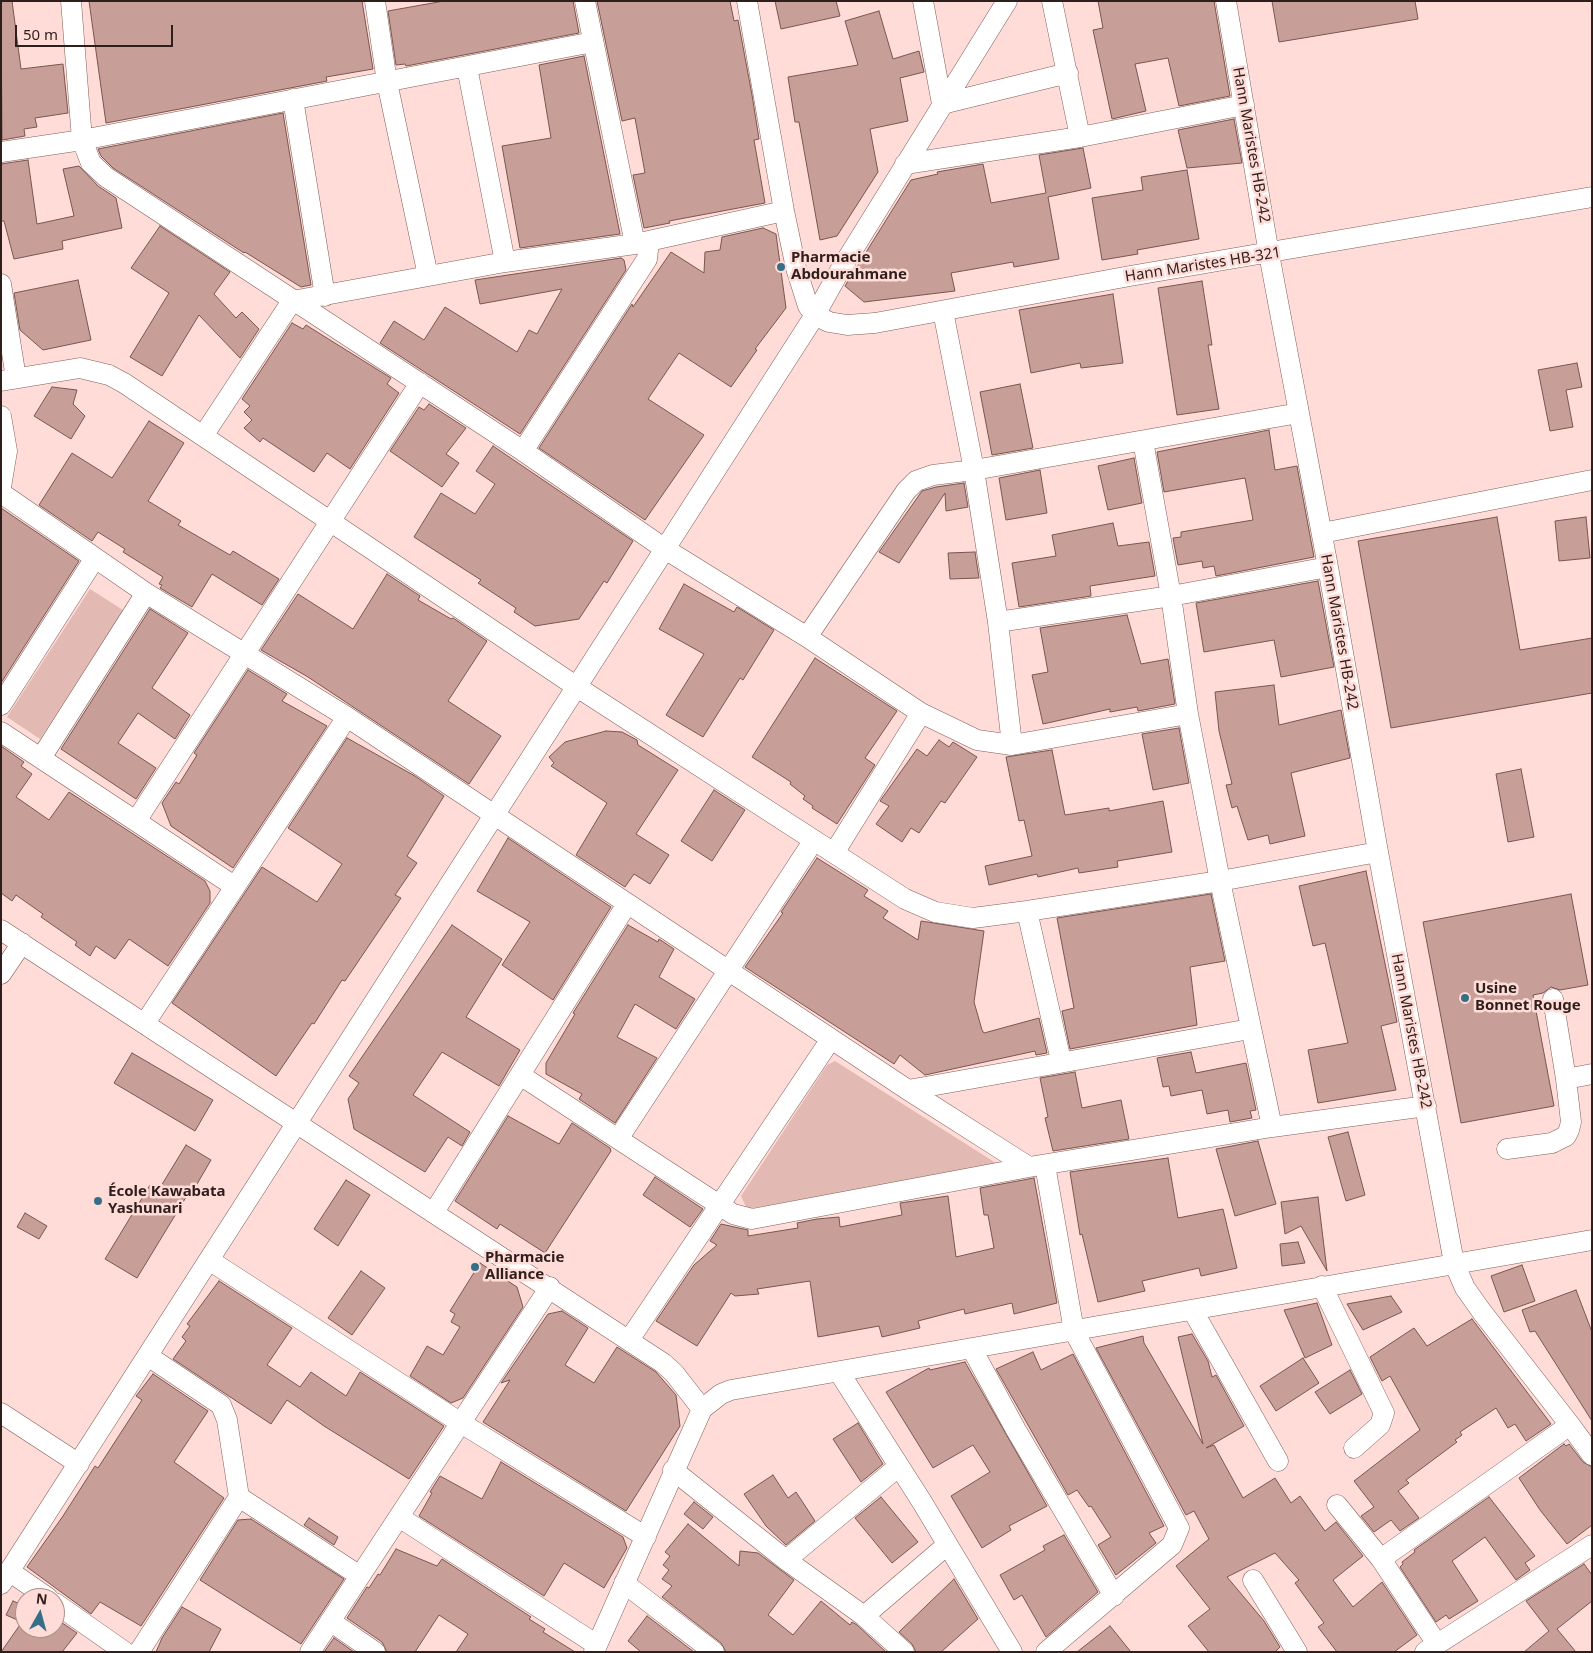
<!DOCTYPE html>
<html>
<head>
<meta charset="utf-8">
<style>
	body { margin:0 }
	#map { position:relative; width:1593px; height:1653px; overflow:hidden; background:#ffdcd7; font-family:"Noto Sans",sans-serif }
	canvas { display:block }
	.frame { position:absolute; inset:0; border:2px solid #2e1f1c; pointer-events:none }
	.north { position:absolute; left:15px; top:1588px; width:50px; height:50px; box-sizing:border-box; background:#ffdcd7; border:1px solid #ab908c; border-radius:50%; rotate:7deg; font-size:14px; font-weight:700; line-height:20px; text-align:center; color:#2e1f1c }
	.north::after { content:''; display:block; margin:auto; width:18px; height:22px; background:#357088; clip-path:polygon(50% 0,100% 100%,50% 72%,0 100%) }
	.scale { position:absolute; left:15px; top:25px; width:158px; height:22px; box-sizing:border-box; border:2px solid #2e1f1c; border-top:0; padding-left:6px; font-size:15px; line-height:18px; white-space:nowrap; color:#2e1f1c; -webkit-text-stroke:4px #ffdcd7; paint-order:stroke }
</style>
</head>
<body>
<div id="map">
<canvas width="1593" height="1653"></canvas>
<div class="frame"></div>
<div class="north">N</div>
<div class="scale">50 m</div>
</div>
<script>
const ctx = document.querySelector('canvas').getContext('2d');
ctx.lineJoin = 'round';
function fillPath(path, color) { ctx.fillStyle = color; ctx.fill(path, 'evenodd'); }
const toPath = rows => new Path2D(rows.map(r => 'M' + r).join(''));
function stroke(path, color, width, dash) { ctx.strokeStyle = color; ctx.lineWidth = width; ctx.lineCap = dash ? 'butt' : 'round'; ctx.setLineDash(dash || []); ctx.stroke(path); }
function drawText(font, color, halo, rows, align = 'center') {
  ctx.font = font + ' "Noto Sans",sans-serif'; ctx.lineWidth = 5; ctx.setLineDash([]); ctx.textBaseline = 'middle'; ctx.strokeStyle = halo; ctx.fillStyle = color; for (const [text, x, y, turn = 0] of rows) {
    ctx.save(); ctx.translate(x, y); ctx.rotate((+turn || 0) * Math.PI / 180); ctx.textAlign = isNaN(turn) ? turn : align; if (halo) ctx.strokeText(text, 0, 0); ctx.fillText(text, 0, 0); ctx.restore();
  }
}
fillPath(toPath([
	[90,589,123,610,40,739,7,717],
	[835,1061,999,1165,747,1209,741,1196,827,1065]
]), '#e3b9b3');
const building = toPath([
	[1,1,12,1,21,69,63,64,68,113,35,118,37,127,24,129,25,136,2,140,1,1],
	[89,1,362,1,373,69,326,77,327,81,106,123,89,1],
	[444,1,573,1,579,33,406,66,405,64,396,65,388,11,444,1],
	[597,1,730,1,734,21,738,20,752,95,759,139,754,140,765,203,669,221,670,223,644,228,633,175,645,173,635,118,622,121,597,1],
	[775,1,836,1,840,16,781,29,775,1],
	[1098,1,1214,1,1230,96,1179,106,1168,58,1135,64,1146,111,1112,119,1093,30,1103,28,1098,1],
	[1272,1,1415,1,1418,19,1279,42,1272,1],
	[879,11,893,59,919,51,924,72,900,78,908,121,870,129,878,172,837,236,820,240,799,122,795,122,788,77,858,65,845,21,879,11],
	[584,56,620,234,520,248,502,146,551,138,539,65,584,56],
	[283,113,311,285,301,287,245,252,244,253,113,168,101,156,98,149,283,113],
	[1234,119,1242,163,1187,168,1178,130,1234,119],
	[1083,148,1091,188,1048,197,1059,259,1014,267,1013,262,951,273,955,291,864,302,845,286,911,180,938,174,937,172,983,164,991,203,1046,193,1039,155,1083,148],
	[28,160,37,224,74,216,63,169,79,166,98,186,116,198,122,228,62,241,63,249,14,259,4,221,1,221,1,164,28,160],
	[1187,170,1199,239,1137,250,1138,254,1102,260,1092,198,1143,190,1141,177,1187,170],
	[160,226,230,272,214,294,236,318,242,312,259,329,240,358,199,315,162,376,130,357,169,293,131,268,160,226],
	[763,228,776,234,786,308,755,349,757,350,731,387,679,353,648,399,704,435,645,520,539,448,632,304,633,307,671,252,704,273,705,252,720,250,722,237,763,228],
	[621,258,624,260,626,270,520,434,380,343,394,321,424,340,445,307,517,352,529,330,537,334,562,289,480,304,475,280,621,258],
	[78,280,91,340,43,350,20,330,14,293,78,280],
	[1202,281,1212,345,1208,345,1219,409,1177,415,1158,288,1202,281],
	[1113,294,1123,363,1081,368,1080,363,1031,373,1019,310,1113,294],
	[292,323,303,329,306,325,391,378,387,384,399,393,350,469,327,453,314,472,263,438,260,442,244,428,252,420,244,412,250,406,242,399,292,323],
	[1577,363,1582,387,1566,390,1573,427,1550,431,1538,370,1577,363],
	[1020,384,1033,448,992,455,980,392,1020,384],
	[52,387,77,390,73,404,85,416,71,439,34,416,52,387],
	[429,404,466,428,446,454,459,463,442,487,390,451,419,407,424,410,429,404],
	[149,421,184,443,148,501,181,521,178,525,230,555,233,551,279,579,262,605,212,574,192,607,160,588,162,585,159,584,163,577,123,552,125,549,98,532,92,541,39,505,72,453,112,478,149,421],
	[1269,430,1275,470,1297,466,1314,557,1216,576,1214,566,1203,568,1202,561,1178,565,1173,538,1181,537,1181,532,1253,520,1245,478,1164,492,1157,452,1269,430],
	[493,446,633,541,607,583,604,581,579,619,535,626,514,612,516,608,478,583,481,580,414,537,441,493,475,514,495,484,476,471,493,446],
	[1134,458,1142,503,1108,510,1098,466,1134,458],
	[1040,470,1047,513,1006,520,999,478,1040,470],
	[964,483,968,507,946,511,945,493,899,563,879,552,922,491,936,487,964,483],
	[1,508,79,561,1,683,1,508],
	[1497,517,1520,650,1592,638,1592,693,1391,728,1358,541,1497,517],
	[1586,517,1590,558,1559,561,1555,521,1586,517],
	[1113,523,1118,546,1149,542,1155,576,1090,586,1091,596,1019,607,1012,563,1056,556,1052,535,1113,523],
	[975,552,979,578,950,579,948,553,975,552],
	[387,574,420,596,418,600,451,619,453,618,487,641,448,701,501,736,469,784,308,677,261,650,298,594,353,629,387,574],
	[1318,581,1334,667,1281,677,1274,640,1204,652,1196,603,1318,581],
	[684,584,734,612,737,607,774,630,743,680,740,678,703,737,666,715,704,654,659,629,684,584],
	[150,609,188,633,152,688,190,715,175,739,138,713,118,743,156,768,136,799,61,749,150,609],
	[1127,615,1141,664,1168,659,1175,704,1138,711,1137,707,1110,712,1110,709,1043,724,1032,675,1048,672,1040,628,1127,615],
	[815,658,897,711,865,758,875,765,837,824,812,808,813,806,803,799,805,796,790,784,791,782,752,757,815,658],
	[248,670,287,694,282,701,327,726,233,868,171,826,162,803,176,782,179,784,197,755,194,753,248,670],
	[1274,685,1279,725,1341,710,1350,758,1291,773,1305,836,1270,844,1268,835,1248,840,1237,806,1232,808,1226,785,1232,784,1219,731,1215,692,1274,685],
	[1179,728,1189,783,1153,790,1142,734,1179,728],
	[606,731,622,732,637,740,638,745,678,770,636,834,669,855,650,884,634,874,625,887,576,855,607,803,551,766,554,763,549,757,565,742,606,731],
	[347,738,415,776,444,796,407,856,417,863,395,895,401,898,345,981,342,980,314,1024,312,1023,276,1076,172,1003,262,867,317,902,342,864,288,828,347,738],
	[939,740,949,747,953,742,977,757,945,803,941,801,919,833,911,828,902,842,876,824,889,806,880,801,917,749,927,756,939,740],
	[1,746,24,762,21,766,32,774,16,797,49,820,69,792,205,881,210,891,210,903,168,966,129,939,115,959,96,946,90,956,75,945,77,942,41,917,43,914,16,895,12,901,1,893,1,746],
	[1052,750,1065,815,1109,808,1109,811,1163,801,1172,852,1117,861,1118,867,1079,873,1078,868,1038,877,1037,874,989,885,985,866,1032,856,1024,820,1019,821,1006,757,1052,750],
	[1521,769,1534,837,1508,842,1496,774,1521,769],
	[714,790,745,810,712,861,681,841,714,790],
	[508,838,611,907,553,1000,502,965,530,922,477,891,508,838],
	[817,858,868,890,864,896,888,911,883,918,918,940,921,921,984,931,974,1002,982,1030,984,1033,1039,1018,1047,1053,1036,1055,1035,1051,925,1075,900,1055,894,1064,745,967,783,913,781,912,817,858],
	[1366,871,1397,1022,1381,1026,1396,1090,1318,1103,1308,1050,1348,1043,1325,943,1313,946,1299,886,1366,871],
	[1211,894,1225,961,1190,967,1197,1025,1070,1049,1062,1011,1074,1008,1057,918,1211,894],
	[1571,894,1588,985,1560,990,1551,987,1543,993,1533,995,1554,1106,1461,1123,1423,922,1571,894],
	[452,925,502,959,466,1017,520,1050,499,1086,442,1052,413,1095,470,1132,462,1146,448,1137,425,1172,354,1129,348,1099,359,1083,349,1076,452,925],
	[628,925,658,942,659,939,674,949,659,977,695,999,676,1029,635,1004,617,1037,657,1058,615,1123,579,1099,582,1094,546,1074,546,1063,575,1014,573,1013,628,925],
	[1191,1052,1196,1073,1246,1063,1256,1110,1250,1111,1252,1118,1230,1122,1228,1110,1207,1114,1202,1090,1171,1096,1169,1086,1163,1087,1157,1058,1191,1052],
	[132,1053,213,1100,195,1131,114,1083,132,1053],
	[1075,1072,1082,1108,1121,1100,1129,1139,1053,1151,1045,1118,1048,1117,1040,1078,1075,1072],
	[508,1116,559,1144,572,1123,610,1148,611,1151,545,1253,500,1224,497,1229,455,1201,508,1116],
	[1348,1132,1365,1195,1346,1201,1328,1137,1348,1132],
	[1258,1141,1276,1204,1235,1216,1216,1149,1258,1141],
	[186,1145,211,1160,190,1196,188,1194,137,1278,105,1259,150,1185,158,1191,186,1145],
	[1168,1158,1178,1218,1223,1209,1237,1268,1201,1276,1199,1268,1142,1281,1145,1291,1098,1302,1082,1234,1080,1235,1070,1172,1168,1158],
	[655,1177,703,1209,690,1227,643,1195,655,1177],
	[1034,1178,1057,1303,1014,1314,1012,1303,965,1314,964,1309,918,1321,920,1328,882,1337,879,1326,818,1337,810,1281,757,1289,759,1294,735,1296,731,1293,697,1346,656,1321,694,1265,717,1245,710,1241,721,1224,748,1230,748,1236,798,1228,797,1223,817,1219,839,1217,840,1227,902,1215,900,1203,948,1196,956,1257,994,1248,988,1215,984,1215,980,1188,1034,1178],
	[346,1180,370,1195,338,1246,314,1229,346,1180],
	[1318,1197,1327,1271,1301,1226,1285,1234,1281,1202,1318,1197],
	[25,1213,47,1226,39,1239,17,1227,25,1213],
	[1298,1242,1305,1263,1282,1266,1280,1244,1298,1242],
	[480,1263,517,1287,523,1307,463,1398,451,1403,410,1376,427,1346,443,1355,460,1327,451,1322,455,1314,450,1311,480,1263],
	[1522,1265,1535,1301,1504,1312,1491,1276,1522,1265],
	[361,1271,385,1288,352,1335,328,1318,361,1271],
	[219,1281,292,1328,267,1365,300,1387,311,1372,346,1396,360,1372,444,1426,409,1479,324,1426,287,1400,271,1424,173,1359,186,1341,182,1337,190,1326,187,1324,219,1281],
	[1576,1290,1592,1332,1592,1421,1535,1331,1530,1332,1522,1310,1576,1290],
	[1391,1296,1402,1312,1363,1330,1347,1304,1391,1296],
	[1317,1303,1332,1345,1305,1358,1284,1310,1317,1303],
	[562,1311,588,1328,565,1365,594,1383,617,1347,656,1372,676,1395,680,1426,626,1511,483,1422,510,1380,501,1383,548,1314,562,1311],
	[1472,1319,1551,1424,1526,1441,1515,1424,1508,1428,1496,1408,1460,1432,1462,1435,1455,1440,1457,1442,1406,1480,1409,1483,1398,1491,1419,1518,1400,1531,1391,1520,1374,1532,1361,1516,1374,1507,1354,1481,1420,1430,1390,1376,1382,1381,1370,1357,1414,1328,1427,1346,1472,1319],
	[1192,1334,1208,1361,1212,1377,1216,1375,1244,1426,1206,1448,1214,1445,1243,1498,1275,1478,1291,1503,1300,1496,1325,1531,1336,1522,1363,1556,1333,1580,1353,1607,1382,1582,1417,1635,1394,1652,1337,1652,1318,1627,1324,1623,1295,1583,1299,1580,1275,1553,1227,1577,1264,1621,1280,1647,1275,1652,1209,1652,1188,1626,1210,1609,1176,1566,1209,1539,1194,1511,1186,1515,1096,1348,1143,1336,1144,1343,1203,1444,1178,1337,1192,1334],
	[1033,1352,1041,1370,1073,1354,1164,1526,1149,1533,1156,1543,1116,1575,1098,1545,1111,1537,1091,1506,1089,1507,1077,1490,1068,1495,996,1369,1033,1352],
	[1303,1358,1319,1383,1276,1411,1260,1386,1303,1358],
	[965,1362,1047,1506,1009,1526,1011,1530,982,1548,951,1496,990,1472,973,1445,933,1468,886,1392,929,1368,930,1370,965,1362],
	[1350,1370,1362,1394,1330,1414,1315,1392,1350,1370],
	[153,1374,208,1411,174,1462,224,1498,141,1626,100,1602,91,1614,27,1567,63,1516,95,1466,98,1468,142,1400,136,1396,153,1374],
	[858,1423,883,1464,861,1482,833,1439,858,1423],
	[1564,1444,1566,1446,1569,1444,1583,1462,1592,1467,1592,1525,1567,1544,1540,1510,1519,1478,1564,1444],
	[501,1462,623,1537,627,1548,604,1588,564,1563,544,1596,419,1516,432,1493,430,1492,440,1476,482,1499,501,1462],
	[773,1475,788,1498,796,1492,815,1521,786,1545,766,1526,744,1494,773,1475],
	[881,1497,918,1542,892,1563,855,1518,881,1497],
	[1489,1497,1535,1556,1525,1563,1530,1570,1516,1580,1485,1537,1452,1561,1478,1601,1449,1619,1446,1615,1436,1622,1400,1567,1403,1564,1402,1562,1415,1552,1414,1550,1489,1497],
	[694,1502,713,1517,703,1529,684,1514,694,1502],
	[309,1518,338,1537,334,1545,304,1525,309,1518],
	[251,1519,344,1579,301,1644,200,1580,238,1520,251,1519],
	[688,1524,739,1566,740,1551,758,1553,794,1580,768,1615,793,1635,821,1601,850,1625,852,1622,857,1625,886,1652,726,1652,721,1643,662,1597,672,1586,662,1579,669,1570,663,1565,670,1556,665,1552,688,1524],
	[1064,1535,1098,1592,1046,1637,1022,1595,1014,1600,1000,1575,1045,1550,1043,1546,1064,1535],
	[396,1549,437,1566,442,1559,531,1617,529,1619,545,1629,543,1632,575,1652,456,1652,468,1634,439,1615,415,1652,387,1652,382,1642,347,1618,367,1587,369,1588,378,1574,380,1575,396,1549],
	[1584,1564,1592,1575,1592,1601,1557,1629,1576,1652,1524,1652,1549,1631,1526,1601,1584,1564],
	[954,1579,978,1619,941,1652,916,1652,912,1644,899,1632,954,1579],
	[13,1601,25,1606,25,1628,55,1628,55,1618,77,1633,62,1652,1,1652,22,1622,6,1615,13,1601],
	[182,1607,221,1629,209,1652,156,1652,162,1638,182,1607],
	[647,1616,694,1652,641,1652,628,1641,647,1616],
	[1110,1626,1131,1652,1077,1652,1110,1626],
	[334,1638,354,1652,324,1652,334,1638]
]);
fillPath(building, '#c79e98');
stroke(building, '#7a5650', 1);
const minor = toPath([
	[71,1,82,140,91,163,106,177,523,451,665,549,807,637,921,713,977,740,1012,745,1188,714],
	[375,1,387,82,428,276],
	[585,1,635,244],
	[747,1,784,211,796,268,808,306,815,315,829,322,847,325,875,323,1130,276,1592,197],
	[923,1,942,104,1068,73],
	[1052,1,1080,137],
	[1226,1,1269,254,1328,567,1378,852,1454,1263,1465,1288,1482,1312,1570,1425,1592,1455],
	[467,67,505,262],
	[293,99,325,296],
	[1,152,82,140,593,42],
	[905,164,1080,137,1244,105],
	[1,284,16,378],
	[943,311,974,470,998,622,1012,745],
	[1,381,80,368,109,375,124,383,577,687,905,899,935,912,973,918,1027,911,1220,881,1378,852],
	[1,416,7,451,1,487],
	[203,436,292,301,505,262,635,244,784,211],
	[1143,441,1171,596,1188,714,1220,881,1272,1127],
	[523,451,647,259,649,241],
	[1,493,146,593,347,717,908,1090,1029,1167],
	[1322,533,1592,480],
	[998,622,1171,596,1328,567],
	[807,637,906,491,916,481,933,475,974,470,1299,413],
	[1,705,95,558],
	[1,732,234,886],
	[41,758,146,593],
	[136,821,420,383],
	[834,853,921,713],
	[1027,911,1061,1061],
	[1,930,663,1363,674,1373,702,1409],
	[1,974,22,943],
	[145,1023,347,717],
	[520,1075,733,1214,752,1219,1029,1167,1272,1127,1426,1106],
	[1566,1079,1592,1074],
	[908,1090,1250,1029],
	[618,1139,814,840],
	[1507,1149,1552,1143,1566,1136,1569,1130,1571,1122,1566,1079,1553,999],
	[1045,1165,1074,1331,1179,1528,1172,1545,1046,1652],
	[434,1212,627,904],
	[209,1260,461,1423,646,1537],
	[1322,1286,1384,1413,1380,1425,1354,1448],
	[1193,1311,1278,1461],
	[629,1340,831,1039],
	[972,1349,1016,1430,1114,1596],
	[839,1372,922,1502,1012,1652],
	[1,1413,79,1464],
	[673,1470,786,1560,864,1616,904,1652],
	[239,1497,360,1576],
	[1337,1505,1381,1559,1437,1644],
	[399,1517,597,1645],
	[1381,1559,1570,1425],
	[786,1560,898,1467],
	[9,1571,48,1598],
	[1253,1580,1297,1652],
	[624,1583,714,1652],
	[1,1584,815,315,839,272,1007,1],
	[55,1603,125,1652],
	[864,1616,947,1545],
	[330,1621,375,1652],
	[139,1652,239,1497,227,1420,221,1405,148,1356],
	[310,1652,550,1287],
	[594,1652,702,1409,721,1394,731,1390,1592,1240],
	[1425,1652,1592,1545]
]);
stroke(minor, '#835e58', 21);
stroke(minor, '#fff', 20);
for (const [x, y, r, color] of [
	[781,267,5,"#357088"],
	[1465,998,5,"#357088"],
	[98,1201,5,"#357088"],
	[475,1267,5,"#357088"]
]) { const dot = new Path2D(); dot.arc(x, y, r, 0, 2 * Math.PI); ctx.fillStyle = color; ctx.fill(dot); stroke(dot, '#ffdcd7', 2); }
drawText('15px', '#2e1f1c', '#ffdcd7', [
	["Hann Maristes HB-242",1251,145,80],
	["Hann Maristes HB-321",1203,265,-9],
	["Hann Maristes HB-242",1339,632,80],
	["Hann Maristes HB-242",1411,1031,79]
]);
drawText('bold 15px', '#2e1f1c', '#ffdcd7', [
	["Pharmacie",791,258],
	["Abdourahmane",791,275],
	["Usine",1475,989],
	["Bonnet Rouge",1475,1006],
	["École Kawabata",108,1192],
	["Yashunari",108,1209],
	["Pharmacie",485,1258],
	["Alliance",485,1275]
], 'left');
</script>
</body>
</html>
